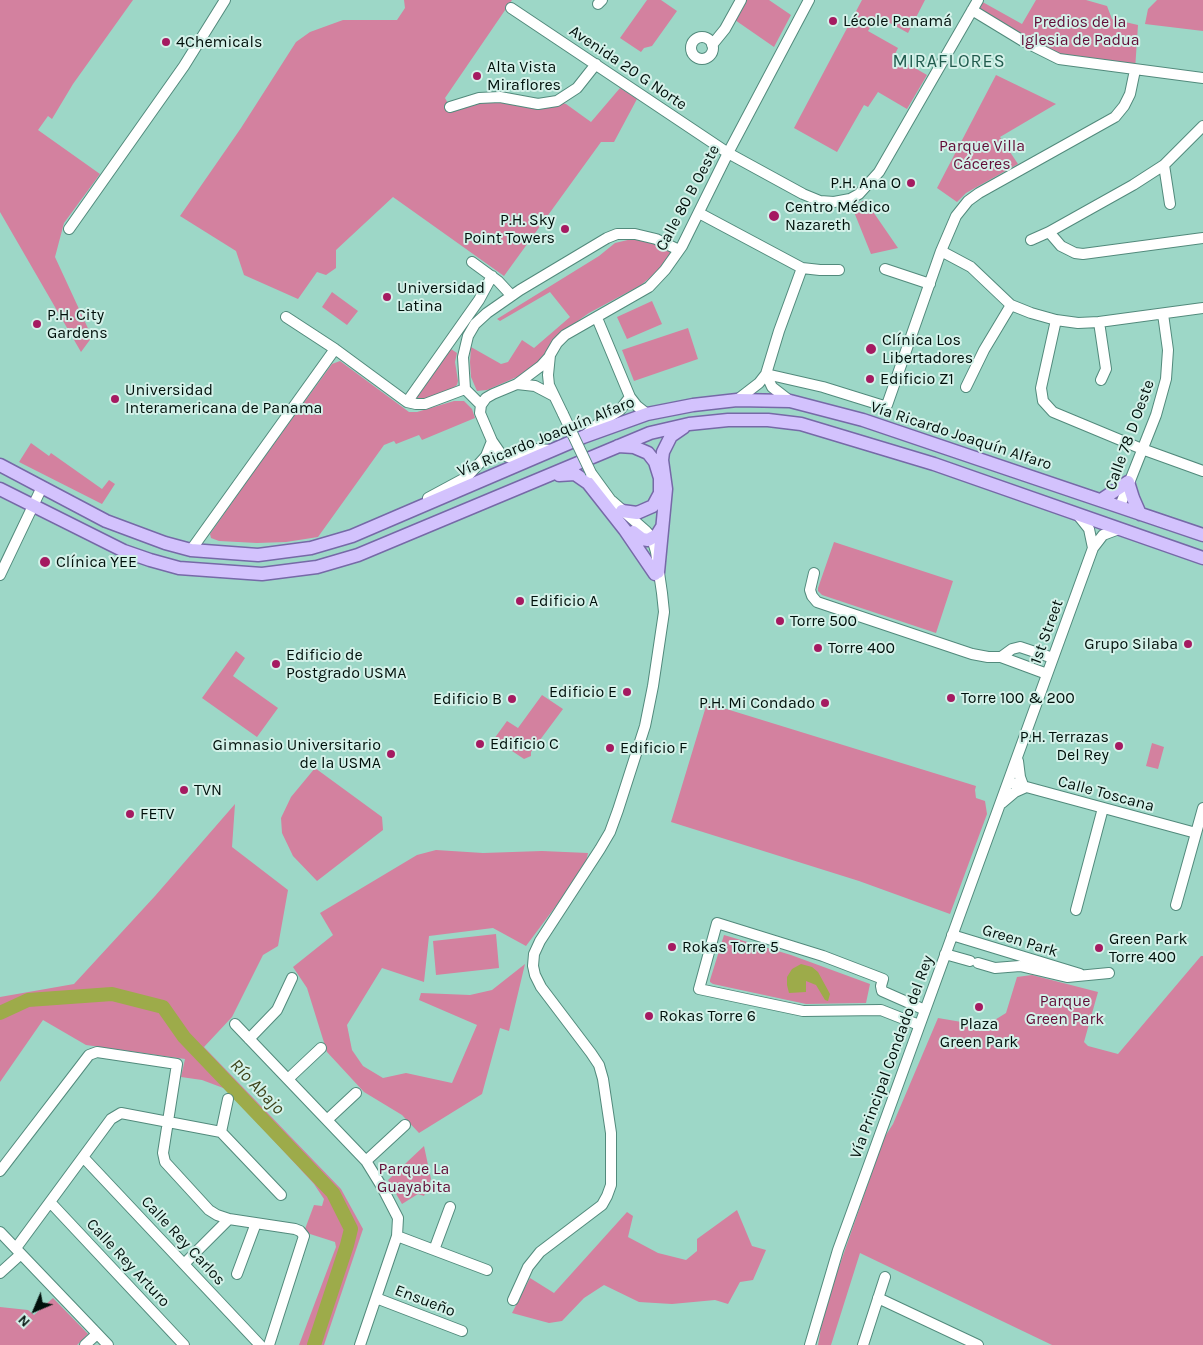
<!DOCTYPE html>
<html>
<head>
<meta charset="utf-8">
<style>
	body { margin:0 }
	#map { position:relative; width:1203px; height:1345px; overflow:hidden; background:#9dd7c7; font-family:Karla,sans-serif }
	canvas { display:block }
	.north { position:absolute; left:10px; top:1285px; width:50px; height:50px; -webkit-text-stroke:4px #d4f1e9; paint-order:stroke; rotate:225deg; font-size:14px; font-weight:700; line-height:20px; text-align:center; color:#00100b }
	.north::after { content:''; display:block; margin:auto; width:18px; height:22px; background:#00100b; clip-path:polygon(50% 0,100% 100%,50% 72%,0 100%) }
</style>
</head>
<body>
<div id="map">
<canvas width="1203" height="1345"></canvas>
<div class="north">N</div>
</div>
<script>
const ctx = document.querySelector('canvas').getContext('2d');
ctx.lineJoin = 'round';
function fillPath(path, color) { ctx.fillStyle = color; ctx.fill(path, 'evenodd'); }
const toPath = rows => new Path2D(rows.map(r => 'M' + r).join(''));
function stroke(path, color, width, dash) { ctx.strokeStyle = color; ctx.lineWidth = width; ctx.lineCap = dash ? 'butt' : 'round'; ctx.setLineDash(dash || []); ctx.stroke(path); }
function drawText(font, color, halo, rows, align = 'center') {
  ctx.font = font + ' Karla,sans-serif'; ctx.lineWidth = 4; ctx.setLineDash([]); ctx.textBaseline = 'middle'; ctx.strokeStyle = halo; ctx.fillStyle = color; for (const [text, x, y, turn = 0] of rows) {
    ctx.save(); ctx.translate(x, y); ctx.rotate((+turn || 0) * Math.PI / 180); ctx.textAlign = isNaN(turn) ? turn : align; if (halo) ctx.strokeText(text, 0, 0); ctx.fillText(text, 0, 0); ctx.restore();
  }
}
fillPath(toPath([
	[0,0,133,0,73,84,52,119,48,116,38,130,100,174,64,223,55,257,92,337,81,352,0,212],
	[404,0,512,0,445,98,450,107,479,98,557,101,566,104,591,122,620,88,637,99,614,142,601,142,504,276,393,197,336,250,336,268,326,275,317,272,298,299,244,275,236,251,180,216,241,128,296,42,310,32,343,20,397,20,405,8],
	[647,0,661,0,677,11,652,46,644,48,641,52,620,38],
	[746,0,769,0,791,15,774,47,735,20],
	[862,0,925,0,908,33,877,16,868,31,898,48,894,56,927,75,907,109,878,92,868,107,864,105,837,152,794,128],
	[979,0,1022,24,1036,0,1086,0,1107,6,1112,19,1138,25,1135,70,1059,59,972,10],
	[1157,0,1203,0,1203,31,1145,24,1148,9],
	[996,75,1056,104,1000,137,1018,164,966,193,957,202,937,188],
	[865,200,898,248,871,254,852,207],
	[632,239,650,240,674,249,658,271,641,285,589,313,569,327,553,341,543,358,526,373,487,390,477,391,471,377,470,362,471,347,501,364,508,362,522,340,534,348,570,317,550,292,500,321,497,319,599,256,615,243],
	[332,292,358,311,347,325,322,307],
	[652,301,662,324,627,339,617,317],
	[688,328,698,359,634,381,622,350],
	[451,349,457,353,455,362,458,381,457,385,453,388,421,401,418,399,416,396],
	[340,361,409,412,417,412,454,401,464,401,472,409,475,418,422,440,419,435,396,444,394,441,384,445,318,537,286,542,257,543,219,541,211,538,210,534,252,474,332,364],
	[31,443,49,456,51,453,102,489,109,480,115,484,102,504,19,462],
	[834,542,953,581,936,633,822,595,818,591,818,588],
	[236,651,245,658,233,676,278,708,257,737,202,698],
	[542,695,563,709,531,752,531,756,524,759,494,739,507,721,518,728],
	[707,703,976,786,975,790,976,798,985,801,987,814,950,914,859,881,671,822],
	[1152,743,1164,747,1158,769,1146,766],
	[315,768,382,817,383,830,317,881,293,856,282,833,281,818,291,797],
	[235,804,232,847,288,890,278,946,263,955,232,1017,204,1047,341,1189,363,1229,324,1345,299,1345,336,1247,335,1242,310,1234,305,1229,314,1205,322,1206,324,1199,314,1184,226,1089,202,1080,181,1077,185,1059,86,1045,43,1020,0,1082,0,997,74,984,155,896],
	[436,850,483,853,542,851,588,853,585,867,526,946,493,928,429,936,424,982,382,968,347,1025,352,1050,363,1066,383,1078,406,1073,452,1083,477,1025,419,1000,421,993,470,995,492,990,525,964,509,1031,500,1028,482,1094,419,1133,402,1115,364,1092,327,1052,307,988,293,967,333,935,320,913,417,855],
	[496,934,499,968,436,975,433,941],
	[724,935,791,955,870,984,866,1003,806,1004,713,984,710,982,710,980],
	[1201,956,1203,956,1203,1345,1052,1345,860,1253,831,1345,818,1345,824,1310,884,1138,893,1124,938,1018,985,1026,1006,1013,1017,977,1032,975,1098,992,1084,1042,1088,1046,1118,1054],
	[424,1146,431,1179,424,1196,418,1194,402,1204,388,1180],
	[737,1210,752,1246,766,1250,753,1280,740,1282,728,1304,715,1300,672,1304,639,1302,604,1285,584,1298,562,1321,549,1323,512,1313,530,1278,554,1293,627,1212,633,1216,628,1237,658,1253,686,1260,697,1251,697,1239],
	[53,1298,88,1334,77,1345,0,1345,0,1307,28,1310,34,1315]
]), '#d3819f');
fillPath(toPath([
	[801,964,812,967,818,972,830,994,828,1001,825,1000,816,985,806,981,806,992,789,993,787,985,787,977,792,969]
]), '#9dab4a');
stroke(toPath([
	[0,1013,28,1000,112,994,163,1007,184,1037,333,1193,351,1229,347,1245,314,1345]
]), '#9dab4a', 14);
const minor = toPath([
	[598,4,602,0],
	[511,8,728,153,803,194,820,201,834,202,850,199,859,194,879,172,978,0],
	[972,10,1023,41,1059,59,1203,78],
	'691 48a11 11 0 1 1 22 0a11 11 0 1 1-22 0Z',
	[712,45,725,29,741,0],
	[450,107,479,98,500,97,538,104,557,101,577,88,596,64],
	[1164,165,1170,204],
	[699,213,802,268,820,270,839,270],
	[69,229,184,66,225,0],
	[1049,232,1061,246,1075,253,1083,254,1203,238],
	[1031,240,1049,232,1133,185,1164,165,1203,126],
	[941,251,971,267,1011,305,1031,313,1056,320,1078,323,1099,322,1203,308],
	[472,262,498,281,511,295],
	[885,269,930,284],
	[286,317,335,349,407,402,416,404,425,404,465,389],
	[597,318,630,397,637,406,647,414],
	[1056,320,1041,388,1043,401,1053,412,1142,449,1203,471],
	[1099,322,1106,369,1101,380],
	[550,356,541,366,517,384,493,394,486,398,481,405,480,413,492,441,501,454,511,458,535,449,551,450],
	[766,374,823,387,884,406,887,405,941,251,956,216,968,201,979,193,1115,117,1124,106,1130,94,1135,70],
	[766,374,772,387,790,401],
	[517,384,535,386,554,396],
	[966,387,984,350,1011,305],
	[737,400,759,383,766,374,779,331,802,268],
	[407,402,479,300,492,276],
	[481,405,465,389,463,357,468,336,475,324,487,313,520,290,607,238,617,234,635,234,656,239,679,250],
	[563,414,549,385,548,375,550,355,557,343,565,335,649,287,665,270,682,246,728,153,809,0],
	[586,435,599,423,620,410,630,397],
	[591,473,615,506],
	[428,498,467,477,486,456,492,441],
	[1120,506,1156,415,1166,379,1168,350,1163,314],
	[1077,514,1089,529,1093,548],
	[191,550,335,349],
	[814,573,810,590,812,596,817,602,972,654,988,657,1001,657,1047,674],
	[0,575,42,487],
	[1001,657,1012,649,1020,647,1053,658],
	[1008,782,1196,833],
	[1002,803,1015,792,1024,788,1020,777,1018,761],
	[1176,905,1203,808],
	[1076,910,1103,808],
	[952,935,1080,974],
	[945,954,970,961],
	[978,963,995,968,1020,966,1067,977,1109,973],
	[235,1024,366,1161,382,1187,398,1218,397,1236,360,1345],
	[919,1025,881,1010,803,1011,699,989,717,923,823,956,883,979,881,986,882,991,925,1010],
	[249,1039,277,1010,292,978],
	[288,1079,321,1048],
	[327,1120,356,1093],
	[221,1132,228,1099],
	[83,1157,260,1345],
	[366,1161,405,1125],
	[0,1171,89,1055,97,1052,177,1064,163,1153,165,1162,209,1210,217,1215,229,1219,295,1229,300,1231,304,1236,269,1345],
	[50,1202,184,1345],
	[0,1232,108,1345],
	[397,1236,487,1270],
	[16,1248,111,1119,121,1113,221,1132,281,1195],
	[434,1250,450,1207],
	[184,1264,229,1219],
	[0,1273,21,1254],
	[237,1274,256,1223],
	[376,1298,462,1331],
	[878,1298,978,1345],
	[513,1300,528,1267,540,1252,602,1205,607,1196,611,1185,611,1133,603,1079,599,1065,591,1053,541,987,535,975,533,966,534,954,540,941,600,849,610,832,618,810,645,726,653,686,664,612,662,593,656,552,652,538,646,531,612,501],
	[85,1345,97,1334],
	[810,1345,838,1250,1093,548,1103,535,1119,529],
	[863,1345,885,1277]
]);
const major = toPath([
	[618,446,634,447,648,453,655,462,660,478,660,493,653,506,637,513,622,511],
	[0,465,106,521,165,543,191,550,258,555,311,548,352,536,583,437,647,414,693,405,737,400,790,401,863,420,1203,535],
	[559,475,575,474,588,483,625,530,655,574],
	[0,489,124,551,150,560,179,568,262,574,317,567,358,555,650,433,689,424,728,420,768,420,801,424,934,464,1203,558],
	[1101,500,1128,482,1133,498,1140,514],
	[633,532,642,539,648,540,657,535,662,527],
	[658,572,666,489,662,460,663,452,671,436,684,427]
]);
stroke(minor, '#528a7c', 12);
stroke(major, '#7669a7', 15);
stroke(minor, '#fff', 10);
stroke(major, '#d3c2fd', 12);
const minorBridge = toPath([
	[563,414,591,473]
]);
stroke(minorBridge, '#528a7c', 12, []);
stroke(minorBridge, '#fff', 10);
for (const [x, y, r, color] of [
	[833,21,5,"#a51a61"],
	[166,42,5,"#a51a61"],
	[477,76,5,"#a51a61"],
	[911,183,5,"#a51a61"],
	[774,216,6,"#a51a61"],
	[565,229,5,"#a51a61"],
	[387,297,5,"#a51a61"],
	[37,324,5,"#a51a61"],
	[871,349,6,"#a51a61"],
	[870,379,5,"#a51a61"],
	[115,399,5,"#a51a61"],
	[45,562,6,"#a51a61"],
	[520,601,5,"#a51a61"],
	[780,621,5,"#a51a61"],
	[1188,644,5,"#a51a61"],
	[818,648,5,"#a51a61"],
	[276,664,5,"#a51a61"],
	[627,692,5,"#a51a61"],
	[951,698,5,"#a51a61"],
	[512,699,5,"#a51a61"],
	[825,703,5,"#a51a61"],
	[480,744,5,"#a51a61"],
	[1119,746,5,"#a51a61"],
	[610,748,5,"#a51a61"],
	[391,754,5,"#a51a61"],
	[184,790,5,"#a51a61"],
	[130,814,5,"#a51a61"],
	[672,947,5,"#a51a61"],
	[1099,948,5,"#a51a61"],
	[979,1007,5,"#a51a61"],
	[649,1016,5,"#a51a61"]
]) { const dot = new Path2D(); dot.arc(x, y, r, 0, 2 * Math.PI); ctx.fillStyle = color; ctx.fill(dot); stroke(dot, '#d4f1e9', 2); }
drawText('16px', '#00100b', '#d4f1e9', [
	["Lécole Panamá",843,21],
	["4Chemicals",176,42],
	["Alta Vista",487,67],
	["Miraflores",487,85],
	["P.H. Ana O",901,183,"right"],
	["Centro Médico",785,207],
	["Nazareth",785,225],
	["P.H. Sky",555,220,"right"],
	["Point Towers",555,238,"right"],
	["Universidad",397,288],
	["Latina",397,306],
	["P.H. City",47,315],
	["Gardens",47,333],
	["Clínica Los",882,340],
	["Libertadores",882,358],
	["Edificio Z1",880,379],
	["Universidad",125,390],
	["Interamericana de Panama",125,408],
	["Clínica YEE",56,562],
	["Edificio A",530,601],
	["Torre 500",790,621],
	["Grupo Silaba",1178,644,"right"],
	["Torre 400",828,648],
	["Edificio de",286,655],
	["Postgrado USMA",286,673],
	["Edificio E",617,692,"right"],
	["Torre 100 & 200",961,698],
	["Edificio B",502,699,"right"],
	["P.H. Mi Condado",815,703,"right"],
	["P.H. Terrazas",1109,737,"right"],
	["Del Rey",1109,755,"right"],
	["Edificio C",490,744],
	["Gimnasio Universitario",381,745,"right"],
	["de la USMA",381,763,"right"],
	["Edificio F",620,748],
	["TVN",194,790],
	["FETV",140,814],
	["Green Park",1109,939],
	["Torre 400",1109,957],
	["Rokas Torre 5",682,947],
	["Rokas Torre 6",659,1016],
	["Plaza",979,1024,"center"],
	["Green Park",979,1042,"center"]
], 'left');
drawText('16px', '#620d37', '#d4f1e9', [
	["Predios de la",1080,22],
	["Iglesia de Padua",1080,40],
	["Parque Villa",982,146],
	["Cáceres",982,164],
	["Parque",1065,1001],
	["Green Park",1065,1019],
	["Parque La",414,1169],
	["Guayabita",414,1187]
]);
drawText('16px', '#00100b', '#d4f1e9', [
	["Avenida 20 G Norte",628,68,34],
	["Calle 80 B Oeste",688,198,-62],
	["Calle 78 D Oeste",1130,435,-70],
	["Vía Ricardo Joaquín Alfaro",961,436,18],
	["Vía Ricardo Joaquín Alfaro",546,437,-22],
	["1st Street",1047,632,-70],
	["Calle Toscana",1106,794,15],
	["Green Park",1020,941,17],
	["Vía Principal Condado del Rey",892,1057,-70],
	["Calle Rey Carlos",183,1241,47],
	["Calle Rey Arturo",128,1263,47],
	["Ensueño",425,1301,21]
]);
ctx.letterSpacing = '1px';
drawText('18px', '#215b4e', '#d4f1e9', [
	["MIRAFLORES",949,62]
]);
ctx.letterSpacing = '0px';
drawText('italic 18px', '#3c421a', '#d4f1e9', [
	["Río Abajo",257,1087,46]
]);
</script>
</body>
</html>
